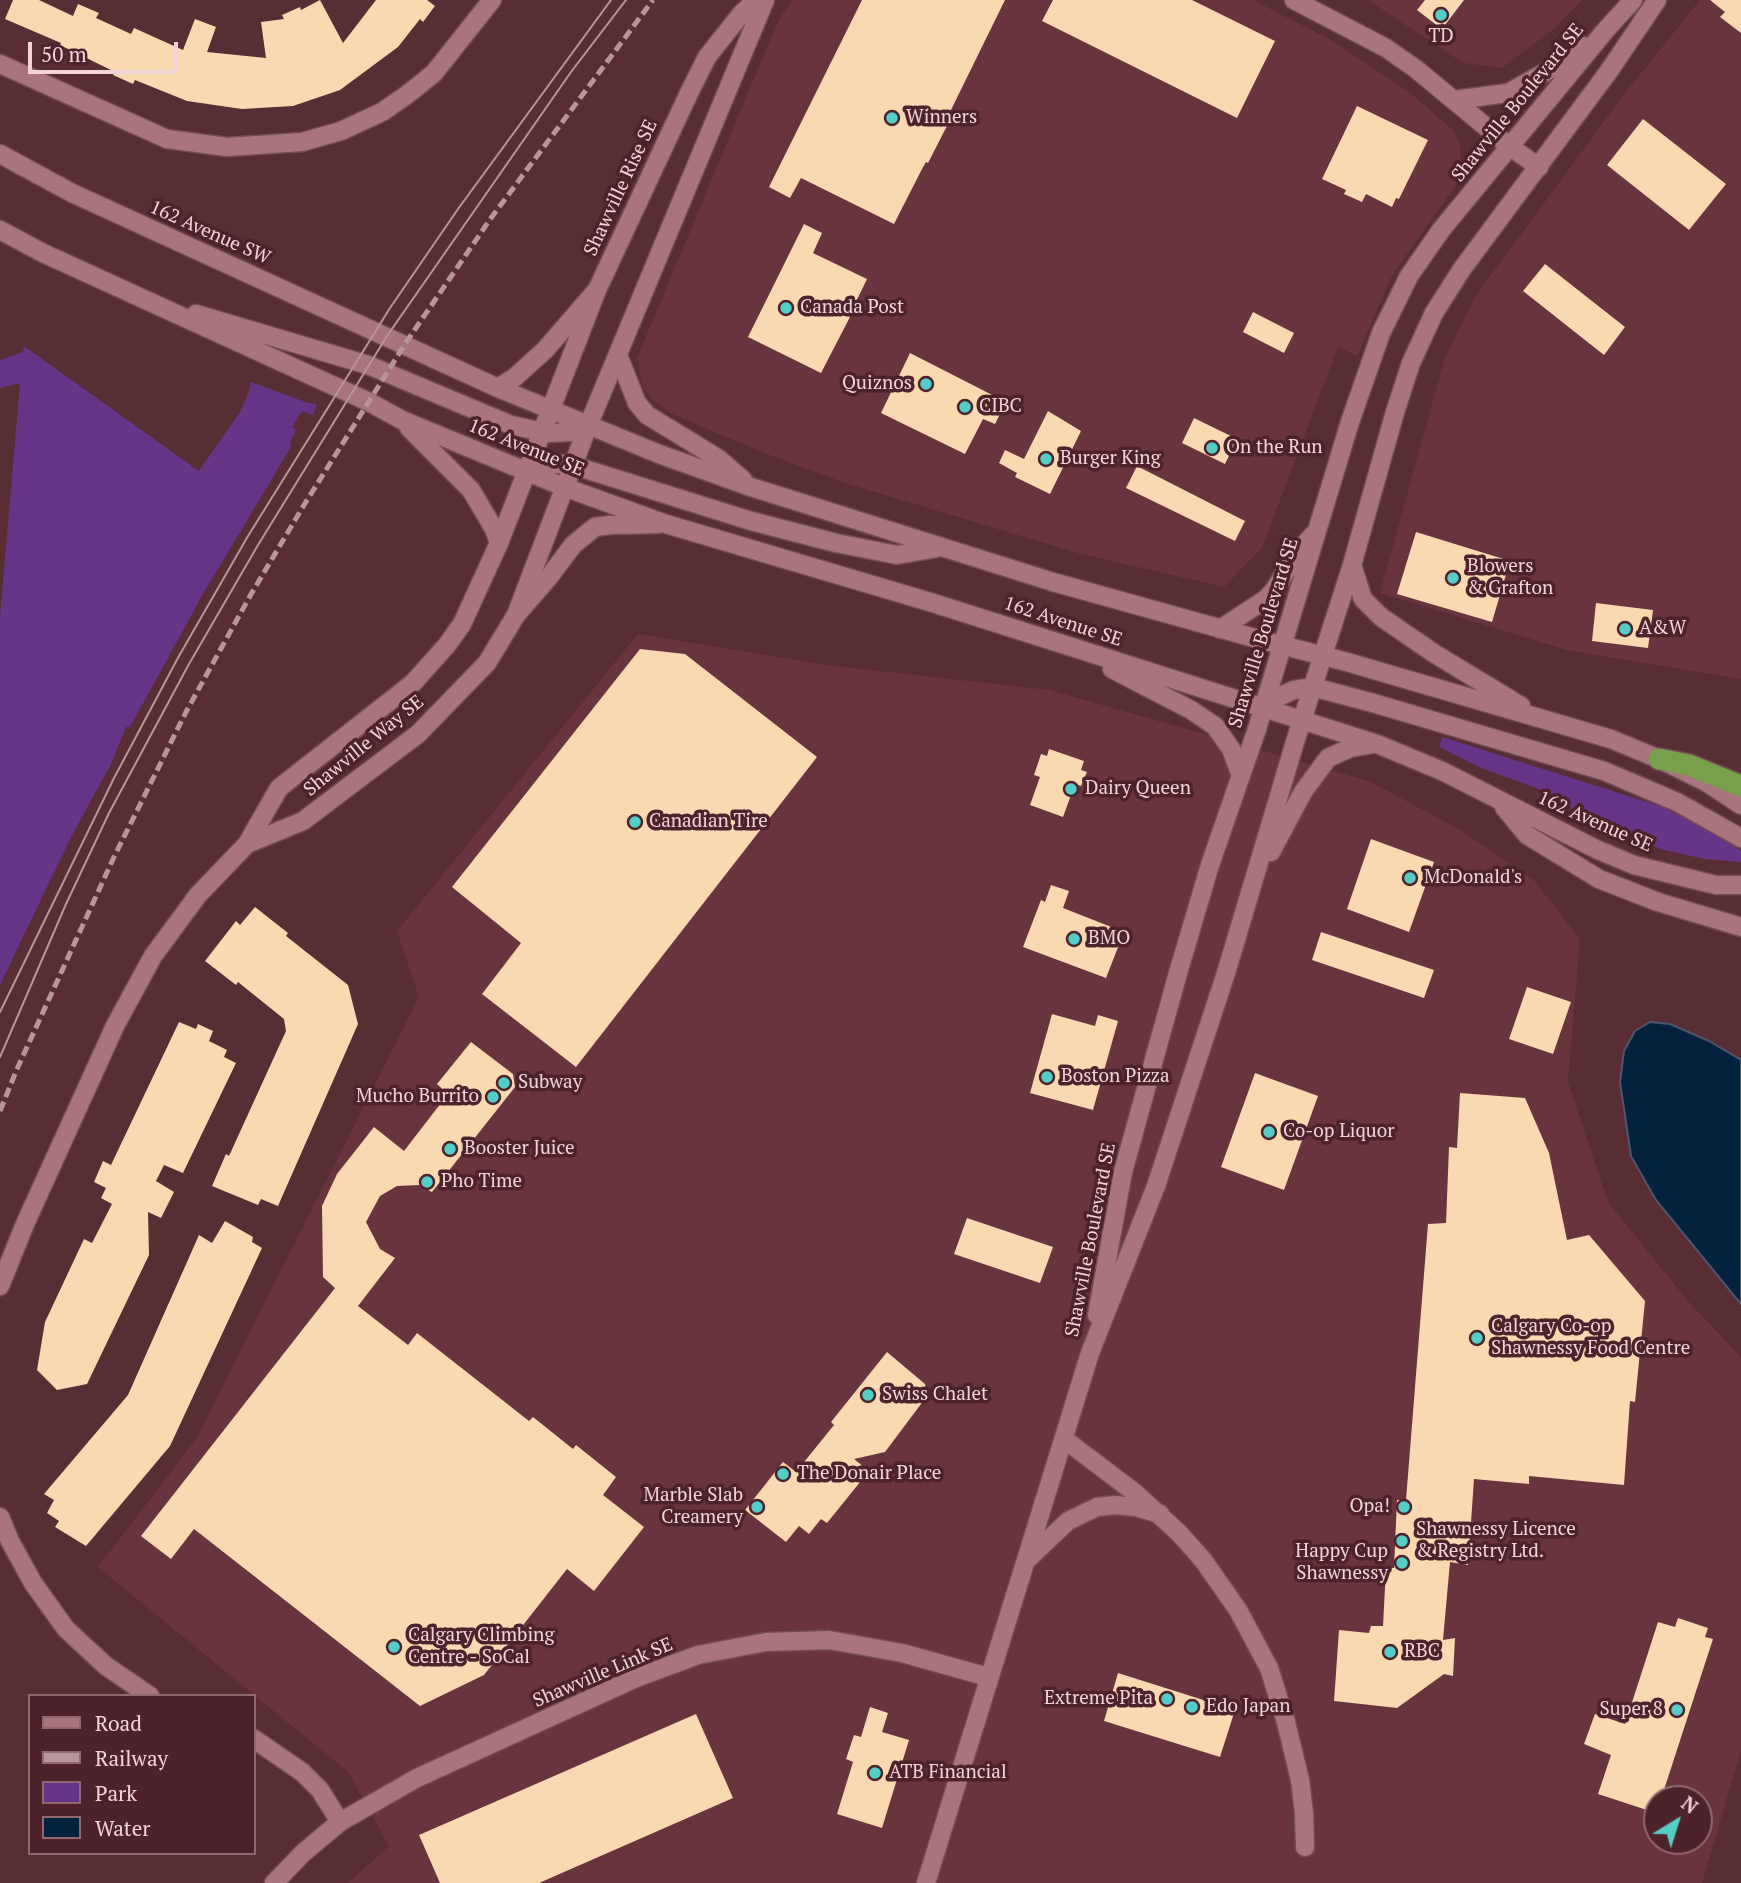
<!DOCTYPE html>
<html>
<head>
<meta charset="utf-8">
<style>
	body { margin:0 }
	#map { position:relative; width:1741px; height:1883px; overflow:hidden; background:#592d34; font-family:"PT Serif",serif }
	canvas { display:block }
	.legend { position:absolute; left:28px; top:1694px; width:228px; height:161px; box-sizing:border-box; background:#4e222a; border:2px solid #906970; margin:0; padding:9px 12px; list-style:none; font-size:21px; color:#f2d4d8 }
	.legend li { display:flex; align-items:center; gap:14px; height:35px }
	.legend b { width:35px; border:2px solid #906970 }
	.north { position:absolute; left:1643px; top:1785px; width:70px; height:70px; box-sizing:border-box; background:#4e222a; border:2px solid #906970; border-radius:50%; rotate:38deg; font-size:19px; font-weight:700; line-height:28px; text-align:center; color:#f2d4d8 }
	.north::after { content:''; display:block; margin:auto; width:24px; height:32px; background:#54cdc7; clip-path:polygon(50% 0,100% 100%,50% 72%,0 100%) }
	.scale { position:absolute; left:28px; top:42px; width:150px; height:32px; box-sizing:border-box; border:4px solid #f2d4d8; border-top:0; padding-left:9px; font-size:21px; line-height:24px; white-space:nowrap; color:#f2d4d8; -webkit-text-stroke:5px #4e222a; paint-order:stroke }
</style>
</head>
<body>
<div id="map">
<canvas width="1741" height="1883"></canvas>
<ul class="legend">
<li><b style="height:9px;background:#a9757c"></b>Road</li>
<li><b style="height:9px;background:#b8959a"></b>Railway</li>
<li><b style="height:19px;background:#673587"></b>Park</li>
<li><b style="height:19px;background:#04223d"></b>Water</li>
</ul>
<div class="north">N</div>
<div class="scale">50 m</div>
</div>
<script>
const ctx = document.querySelector('canvas').getContext('2d');
ctx.lineJoin = 'round';
function fillPath(path, color) { ctx.fillStyle = color; ctx.fill(path, 'evenodd'); }
const toPath = rows => new Path2D(rows.map(r => 'M' + r).join(''));
function stroke(path, color, width, dash) { ctx.strokeStyle = color; ctx.lineWidth = width; ctx.lineCap = dash ? 'butt' : 'round'; ctx.setLineDash(dash || []); ctx.stroke(path); }
function drawText(font, color, halo, rows, align = 'center') {
  ctx.font = font + ' "PT Serif",serif'; ctx.lineWidth = 7; ctx.setLineDash([]); ctx.textBaseline = 'middle'; ctx.strokeStyle = halo; ctx.fillStyle = color; for (const [text, x, y, turn = 0] of rows) {
    ctx.save(); ctx.translate(x, y); ctx.rotate((+turn || 0) * Math.PI / 180); ctx.textAlign = isNaN(turn) ? turn : align; if (halo) ctx.strokeText(text, 0, 0); ctx.fillText(text, 0, 0); ctx.restore();
  }
}
fillPath(toPath([
	[792,0,1253,0,1331,40,1409,92,1452,129,1460,144,1461,170,1456,185,1393,274,1357,356,1338,347,1262,548,1224,587,1081,554,845,483,764,453,672,414,652,399,643,388,637,358,765,52,781,16],
	[1368,0,1582,0,1554,29,1502,68,1463,63],
	[1700,0,1741,0,1741,679,1570,651,1380,593,1445,357,1474,298,1625,93],
	[638,634,826,665,1050,690,1369,781,1457,828,1533,879,1580,939,1568,1082,1608,1202,1687,1300,1741,1357,1741,1751,1702,1883,348,1883,389,1846,348,1772,98,1567,196,1439,419,997,397,931],
	[1657,1799,1699,1799,1699,1841,1657,1841]
]), '#68343d');
fillPath(toPath([
	[24,346,199,471,240,412,248,394,251,382,308,403,317,404,313,415,302,411,292,427,296,430,290,442,291,447,203,594,130,727,126,727,110,766,71,837,0,985,0,617,20,383,0,388,0,360,23,352],
	[1442,737,1663,807,1722,838,1741,851,1741,862,1705,859,1664,850,1613,831,1536,788,1479,767,1439,747]
]), '#673587');
const water = toPath([
	[1650,1022,1670,1024,1709,1041,1741,1060,1741,1304,1656,1200,1631,1156,1620,1082,1624,1051,1635,1031,1650,1022]
]);
fillPath(water, '#04223d');
stroke(water, '#4b576c', 2);
fillPath(toPath([
	[13,0,39,0,73,16,78,4,99,13,96,18,131,34,134,28,183,50,195,19,216,27,207,52,266,58,261,22,284,19,282,15,300,7,301,10,320,0,343,43,376,0,427,0,435,6,423,22,420,19,398,47,340,90,293,106,242,109,187,101,135,80,133,84,113,75,115,72,60,45,61,43,5,19],
	[862,0,1005,0,948,116,946,123,948,124,928,163,926,162,922,169,894,224,801,178,790,198,769,187],
	[1053,0,1192,0,1275,41,1237,118,1042,21],
	[1425,0,1464,0,1445,25,1442,23,1439,27,1417,10],
	[1710,0,1741,0,1741,33,1720,17,1725,12],
	[1357,106,1428,140,1399,199,1396,198,1392,207,1366,194,1362,202,1344,194,1346,190,1322,179],
	[1643,119,1726,184,1689,230,1607,165],
	[804,224,822,233,813,253,867,279,849,316,850,317,821,373,748,337],
	[1545,264,1625,327,1604,355,1523,291],
	[1253,312,1294,333,1284,353,1243,332],
	[910,353,1006,402,995,424,983,419,965,454,881,413],
	[1048,411,1081,431,1050,494,1015,477,1017,473,999,463,1005,450,1024,459],
	[1194,418,1237,439,1225,464,1182,443],
	[1137,466,1245,521,1235,541,1126,488],
	[1416,532,1510,561,1492,622,1397,594],
	[1596,603,1653,610,1648,648,1592,641],
	[640,649,685,654,817,757,576,1067,482,994,521,943,452,887],
	[1049,749,1084,761,1081,770,1087,772,1081,786,1075,784,1063,817,1030,805,1040,777,1034,775,1041,754,1047,756],
	[1371,839,1434,862,1409,932,1347,909],
	[1051,885,1069,891,1063,908,1124,932,1106,978,1023,947,1041,900,1045,902],
	[255,907,288,933,286,936,348,985,358,1024,278,1206,261,1199,258,1205,212,1186,226,1154,229,1156,286,1031,284,1019,238,982,236,985,205,961,236,921,240,925],
	[1321,932,1434,970,1424,998,1312,960],
	[1527,987,1571,1002,1553,1054,1509,1039],
	[1052,1014,1095,1026,1098,1015,1118,1021,1093,1110,1030,1093],
	[179,1022,196,1029,198,1024,213,1031,209,1041,227,1050,224,1057,236,1063,183,1173,164,1165,156,1181,174,1192,161,1218,148,1212,149,1255,87,1384,57,1390,37,1370,45,1322,84,1239,92,1243,112,1204,101,1198,106,1188,94,1182,103,1161,111,1165],
	[471,1042,513,1074,515,1087,432,1192,419,1185,397,1186,380,1196,366,1222,380,1249,395,1258,358,1306,408,1345,417,1333,529,1421,533,1417,573,1449,576,1445,616,1477,603,1495,644,1527,594,1591,567,1569,484,1675,420,1706,194,1529,171,1559,141,1536,335,1288,323,1277,322,1206,337,1174,374,1127,404,1151,448,1094,437,1084],
	[1255,1073,1318,1096,1284,1190,1221,1167],
	[1460,1093,1525,1098,1549,1153,1567,1240,1589,1235,1645,1301,1635,1402,1630,1401,1624,1485,1529,1476,1529,1484,1474,1479,1468,1565,1450,1562,1443,1640,1455,1638,1453,1676,1444,1674,1397,1708,1334,1701,1339,1630,1369,1633,1371,1626,1383,1626,1386,1568,1394,1568,1397,1500,1406,1500,1428,1224,1446,1223,1449,1147,1457,1148],
	[967,1218,1053,1247,1040,1283,954,1254],
	[225,1221,253,1237,252,1242,262,1248,170,1446,86,1546,55,1527,59,1521,47,1513,54,1500,44,1494,128,1395,199,1235,212,1243],
	[887,1352,925,1384,927,1396,885,1452,854,1459,869,1471,827,1523,821,1519,809,1534,799,1526,786,1542,745,1510,783,1462,796,1472,834,1425,831,1422],
	[1678,1618,1708,1628,1705,1637,1713,1639,1661,1799,1657,1799,1656,1813,1598,1794,1611,1755,1584,1744,1595,1714,1625,1724,1658,1622,1675,1627],
	[1118,1673,1235,1710,1220,1757,1104,1721],
	[870,1707,888,1713,882,1732,909,1740,882,1828,837,1814,853,1762,846,1759,854,1735,861,1737],
	[696,1714,733,1798,539,1883,440,1883,419,1835]
]), '#fad8b2');
const street = toPath([
	[1294,0,1386,48,1416,69,1509,146,1539,167],
	[0,64,167,139,227,147,302,142,341,131,382,112,408,94,434,73,492,0],
	[247,844,303,821,418,734,487,663,516,615,588,426,765,0],
	[0,1286,25,1224,115,1026,153,956,198,895,247,844,279,788,413,683,447,645,462,624,499,543,597,290,689,93,707,57,742,13,757,0],
	[1064,1439,1134,1492,1179,1533,1203,1560,1238,1610,1269,1668,1286,1722,1300,1780,1304,1813,1305,1847],
	[0,1517,10,1541,33,1583,66,1629,106,1666,150,1696],
	[254,1739,302,1772,320,1790,340,1822],
	[274,1883,303,1853,340,1822,417,1778,636,1678,698,1655,766,1642,829,1640,902,1653,988,1677]
]);
const secondary = toPath([
	[1454,100,1508,93,1551,69,1584,46],
	[0,154,72,193,498,388,659,454,751,487,1053,582,1258,639,1347,662,1611,739,1659,759,1706,782,1741,805],
	[0,230,43,253,369,402,402,420,564,487,666,524,930,602,1377,744,1442,771,1598,850,1634,865,1716,885,1741,885],
	[196,314,368,365,511,425,547,433,571,432,588,426],
	[618,355,637,403,647,415,719,459,743,480],
	[498,388,514,378,545,350,597,290],
	[409,428,471,490,494,529,499,543],
	[527,472,552,464,569,464,751,521,836,543,897,555,937,548],
	[1352,565,1363,599,1381,617,1435,654,1521,706],
	[516,615,549,577,573,545,595,527,610,525,659,524],
	[1220,629,1266,599,1275,589,1296,554,1313,535],
	[1112,669,1191,710,1215,726,1231,749,1240,773],
	[1263,708,1276,698,1294,690,1313,687,1373,703,1604,771,1677,802,1741,838],
	[1504,807,1527,835,1599,879,1658,902,1741,927],
	[1271,852,1303,792,1328,758,1350,748,1373,744],
	[1097,1315,1123,1172,1178,973,1210,865,1257,729,1350,422,1381,333,1409,276,1441,230,1604,32,1633,0],
	[1029,1558,1068,1521,1097,1507,1115,1505,1136,1507,1160,1514],
	[926,1883,1090,1353,1156,1186,1226,973,1295,742,1352,565,1395,412,1411,363,1434,313,1462,269,1609,71,1657,0]
]);
const highway = toPath([
	[1659,759,1689,765,1741,786]
]);
stroke(street, '#734d54', 21);
stroke(secondary, '#734d54', 21);
stroke(highway, '#734d54', 24);
stroke(street, '#a9757c', 18);
stroke(secondary, '#a9757c', 18);
stroke(highway, '#78a04b', 21);
stroke(toPath([
	[0,1012,114,778,179,656,248,536,390,308,458,209,611,0],
	[0,1057,66,904,109,813,189,664,258,545,387,336,571,72,626,0]
]), '#b8959a', 2);
stroke(toPath([
	[0,1111,17,1069,114,857,186,712,250,596,304,505,405,344,491,218,653,0]
]), '#b8959a', 5, [10, 5]);
for (const [x, y, r, color] of [
	[1441,15,7,"#54cdc7"],
	[892,118,7,"#54cdc7"],
	[786,308,7,"#54cdc7"],
	[926,384,7,"#54cdc7"],
	[965,407,7,"#54cdc7"],
	[1212,448,7,"#54cdc7"],
	[1046,459,7,"#54cdc7"],
	[1453,578,7,"#54cdc7"],
	[1625,629,7,"#54cdc7"],
	[1071,789,7,"#54cdc7"],
	[635,822,7,"#54cdc7"],
	[1410,878,7,"#54cdc7"],
	[1074,939,7,"#54cdc7"],
	[1047,1077,7,"#54cdc7"],
	[504,1083,7,"#54cdc7"],
	[493,1097,7,"#54cdc7"],
	[1269,1132,7,"#54cdc7"],
	[450,1149,7,"#54cdc7"],
	[427,1182,7,"#54cdc7"],
	[1477,1338,7,"#54cdc7"],
	[868,1395,7,"#54cdc7"],
	[783,1474,7,"#54cdc7"],
	[757,1507,7,"#54cdc7"],
	[1404,1507,7,"#54cdc7"],
	[1402,1541,7,"#54cdc7"],
	[1402,1563,7,"#54cdc7"],
	[394,1647,7,"#54cdc7"],
	[1390,1652,7,"#54cdc7"],
	[1167,1699,7,"#54cdc7"],
	[1192,1707,7,"#54cdc7"],
	[1677,1710,7,"#54cdc7"],
	[875,1773,7,"#54cdc7"]
]) { const dot = new Path2D(); dot.arc(x, y, r, 0, 2 * Math.PI); ctx.fillStyle = color; ctx.fill(dot); stroke(dot, '#4e222a', 2.5); }
drawText('19px', '#f2d4d8', '#4e222a', [
	["TD",1441,37,"center"],
	["Winners",906,118],
	["Canada Post",800,308],
	["Quiznos",912,384,"right"],
	["CIBC",979,407],
	["On the Run",1226,448],
	["Burger King",1060,459],
	["Blowers",1467,567],
	["& Grafton",1467,589],
	["A&W",1639,629],
	["Dairy Queen",1085,789],
	["Canadian Tire",649,822],
	["McDonald's",1424,878],
	["BMO",1088,939],
	["Boston Pizza",1061,1077],
	["Subway",518,1083],
	["Mucho Burrito",479,1097,"right"],
	["Co-op Liquor",1283,1132],
	["Booster Juice",464,1149],
	["Pho Time",441,1182],
	["Calgary Co-op",1491,1327],
	["Shawnessy Food Centre",1491,1349],
	["Swiss Chalet",882,1395],
	["The Donair Place",797,1474],
	["Marble Slab",743,1496,"right"],
	["Creamery",743,1518,"right"],
	["Opa!",1390,1507,"right"],
	["Shawnessy Licence",1416,1530],
	["& Registry Ltd.",1416,1552],
	["Happy Cup",1388,1552,"right"],
	["Shawnessy",1388,1574,"right"],
	["Calgary Climbing",408,1636],
	["Centre - SoCal",408,1658],
	["RBC",1404,1652],
	["Extreme Pita",1153,1699,"right"],
	["Edo Japan",1206,1707],
	["Super 8",1663,1710,"right"],
	["ATB Financial",889,1773]
], 'left');
drawText('19px', '#f2d4d8', '#4e222a', [
	["Shawville Boulevard SE",1518,103,-51],
	["Shawville Rise SE",621,188,-65],
	["162 Avenue SW",210,233,24],
	["162 Avenue SE",526,448,22],
	["162 Avenue SE",1063,622,18],
	["Shawville Boulevard SE",1264,633,-73],
	["Shawville Way SE",364,746,-39],
	["162 Avenue SE",1595,822,24],
	["Shawville Boulevard SE",1091,1240,-79],
	["Shawville Link SE",603,1673,-23]
]);
</script>
</body>
</html>
